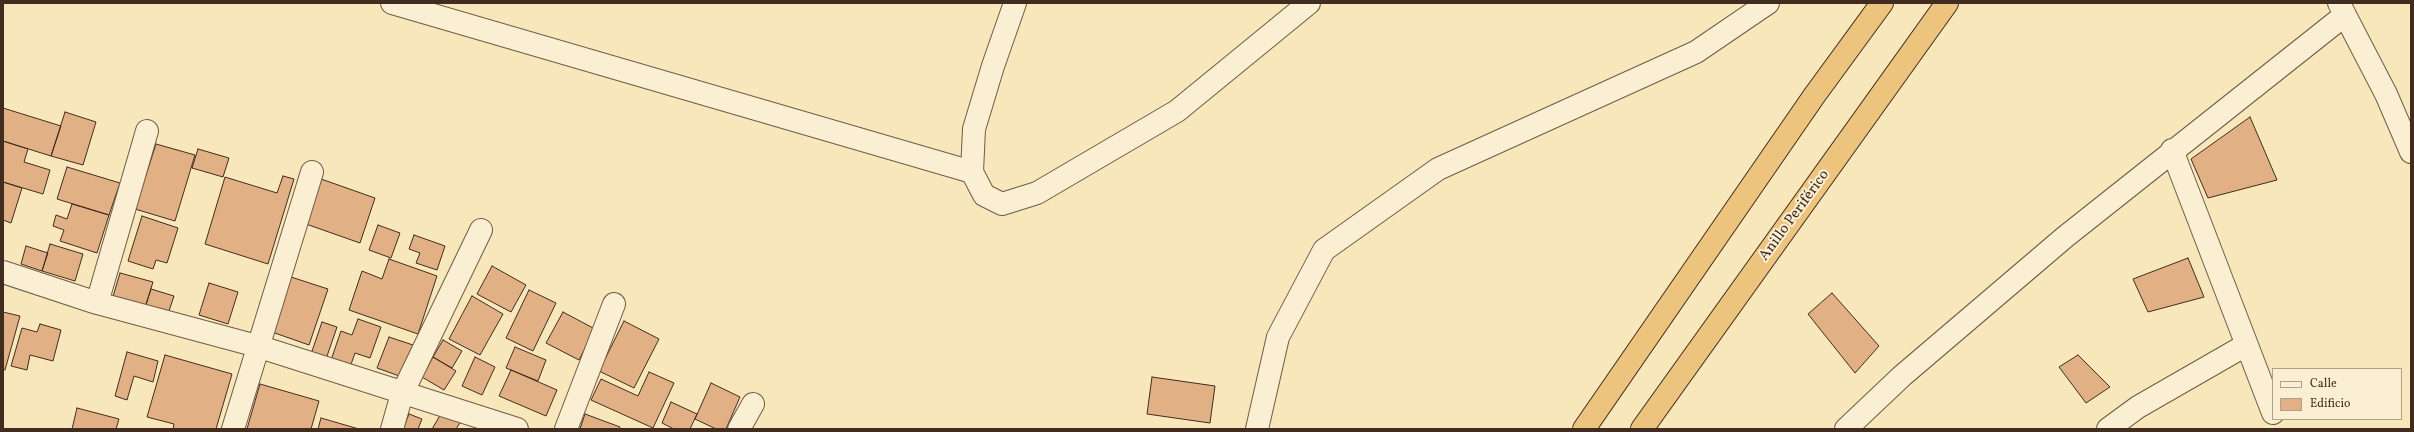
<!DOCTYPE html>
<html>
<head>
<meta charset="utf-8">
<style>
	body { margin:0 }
	#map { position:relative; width:2414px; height:432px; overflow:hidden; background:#f7e7ba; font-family:Vollkorn,serif }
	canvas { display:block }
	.frame { position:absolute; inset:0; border:4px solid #422c20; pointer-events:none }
	.legend { position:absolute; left:2272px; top:368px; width:130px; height:52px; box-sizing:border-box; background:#faefd2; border:1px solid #b0a18b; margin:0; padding:5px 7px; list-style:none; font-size:12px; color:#422c20 }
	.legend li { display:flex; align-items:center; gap:8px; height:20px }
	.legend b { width:20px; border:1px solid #b0a18b }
</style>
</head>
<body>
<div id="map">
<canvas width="2414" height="432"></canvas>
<div class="frame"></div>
<ul class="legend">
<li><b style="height:5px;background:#faefd2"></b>Calle</li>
<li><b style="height:11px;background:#e2b085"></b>Edificio</li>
</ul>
</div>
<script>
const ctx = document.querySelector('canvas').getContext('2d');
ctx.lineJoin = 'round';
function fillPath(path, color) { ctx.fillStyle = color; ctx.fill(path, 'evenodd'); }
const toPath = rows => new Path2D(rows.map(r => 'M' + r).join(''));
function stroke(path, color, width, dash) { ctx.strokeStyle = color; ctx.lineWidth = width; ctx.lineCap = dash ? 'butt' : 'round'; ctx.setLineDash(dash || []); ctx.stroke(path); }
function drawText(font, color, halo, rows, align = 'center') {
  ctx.font = font + ' Vollkorn,serif'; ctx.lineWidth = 4; ctx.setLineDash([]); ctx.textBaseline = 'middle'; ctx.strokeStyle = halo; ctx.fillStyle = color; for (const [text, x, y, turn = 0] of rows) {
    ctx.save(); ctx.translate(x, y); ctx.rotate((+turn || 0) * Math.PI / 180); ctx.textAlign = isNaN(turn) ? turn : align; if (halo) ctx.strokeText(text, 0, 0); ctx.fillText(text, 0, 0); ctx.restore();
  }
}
const building = toPath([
	[3,108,61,126,51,156,3,141,3,108],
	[65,112,96,122,83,165,51,156,65,112],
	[2250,117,2277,180,2208,198,2191,159,2250,117],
	[3,141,28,149,24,162,50,170,43,194,3,182,3,141],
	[156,144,195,155,175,221,135,209,156,144],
	[198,149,229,158,223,177,192,168,198,149],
	[67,167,120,183,109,215,57,199,67,167],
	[283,176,294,179,268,264,205,244,225,177,277,193,283,176],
	[321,179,375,198,360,243,306,224,321,179],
	[3,182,22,188,11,223,3,220,3,182],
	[72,204,109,215,97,253,60,241,64,230,53,226,56,215,67,219,72,204],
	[142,216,178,228,167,263,156,260,153,269,128,261,142,216],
	[378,225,400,233,391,258,369,250,378,225],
	[414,235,445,246,437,270,416,263,420,253,409,249,414,235],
	[50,244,83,254,75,281,42,271,50,244],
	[26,246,48,253,42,271,21,264,26,246],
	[2188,258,2204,297,2148,312,2133,279,2188,258],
	[389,259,437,276,418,334,349,310,362,271,382,279,389,259],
	[492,266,526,285,511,312,477,294,492,266],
	[120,273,153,282,144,311,112,300,120,273],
	[291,277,328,289,309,345,272,332,291,277],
	[209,283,238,292,228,324,199,315,209,283],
	[151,289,174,296,167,317,144,311,151,289],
	[529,290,556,303,533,351,506,338,529,290],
	[1832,293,1879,346,1855,373,1808,314,1832,293],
	[472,296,503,314,480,355,449,339,472,296],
	[3,312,20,316,5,370,3,369,3,312],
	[563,312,595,329,579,360,546,343,563,312],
	[358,319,381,327,370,358,355,353,349,370,330,363,341,331,352,335,358,319],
	[624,321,659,339,634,388,599,371,624,321],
	[322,322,337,327,325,362,310,357,322,322],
	[40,324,61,330,53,361,30,355,27,370,11,366,22,328,37,332,40,324],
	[389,337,416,346,405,378,377,368,389,337],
	[443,340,462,351,452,368,433,357,443,340],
	[515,347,546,360,538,381,506,368,515,347],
	[127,352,158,361,153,382,134,376,127,400,115,396,127,352],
	[165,355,232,374,216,429,173,429,174,424,147,417,165,355],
	[2078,355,2110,387,2086,403,2059,367,2078,355],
	[433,357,456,371,444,390,422,377,433,357],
	[475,357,495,367,482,395,462,386,475,357],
	[511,370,557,390,546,416,499,396,511,370],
	[649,372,674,383,653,428,591,400,601,379,638,396,649,372],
	[1152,377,1215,386,1210,423,1147,414,1152,377],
	[711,383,740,397,726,429,716,429,695,419,711,383],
	[260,384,319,401,311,429,247,429,260,384],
	[671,402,697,414,690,429,674,429,662,423,671,402],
	[445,407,463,418,456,429,432,429,445,407],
	[77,408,119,419,116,429,72,429,77,408],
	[409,414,422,419,418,429,403,429,409,414],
	[585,414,620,427,619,429,580,429,585,414],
	[321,418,359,429,318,429,321,418]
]);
fillPath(building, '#e2b085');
stroke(building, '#422c20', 1);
const street = toPath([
	[392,3,972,172],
	[1015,3,993,66,974,129,972,172,984,195,1002,204,1037,193,1177,111,1309,3],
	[2345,15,2386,94,2411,152],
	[2172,150,2273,413],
	[3,272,97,303,257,346,517,429],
	[97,303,147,131],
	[233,429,312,172],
	[392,429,402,394,481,230],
	[566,429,614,304],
	[739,429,753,404],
	[1257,429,1278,337,1324,250,1438,169,1696,52,1768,3],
	[1846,429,1902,376,2065,237,2345,15,2339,3],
	[2108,429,2138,407,2246,345]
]);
const highway = toPath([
	[1584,429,1814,96,1882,3],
	[1642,429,1947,3]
]);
stroke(street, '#6f5b46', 24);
stroke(highway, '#422c20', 24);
stroke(street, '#faefd2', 22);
stroke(highway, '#ecc47d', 22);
drawText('15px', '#422c20', '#faefd2', [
	["Anillo Periférico",1795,216,-54]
]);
</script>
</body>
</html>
